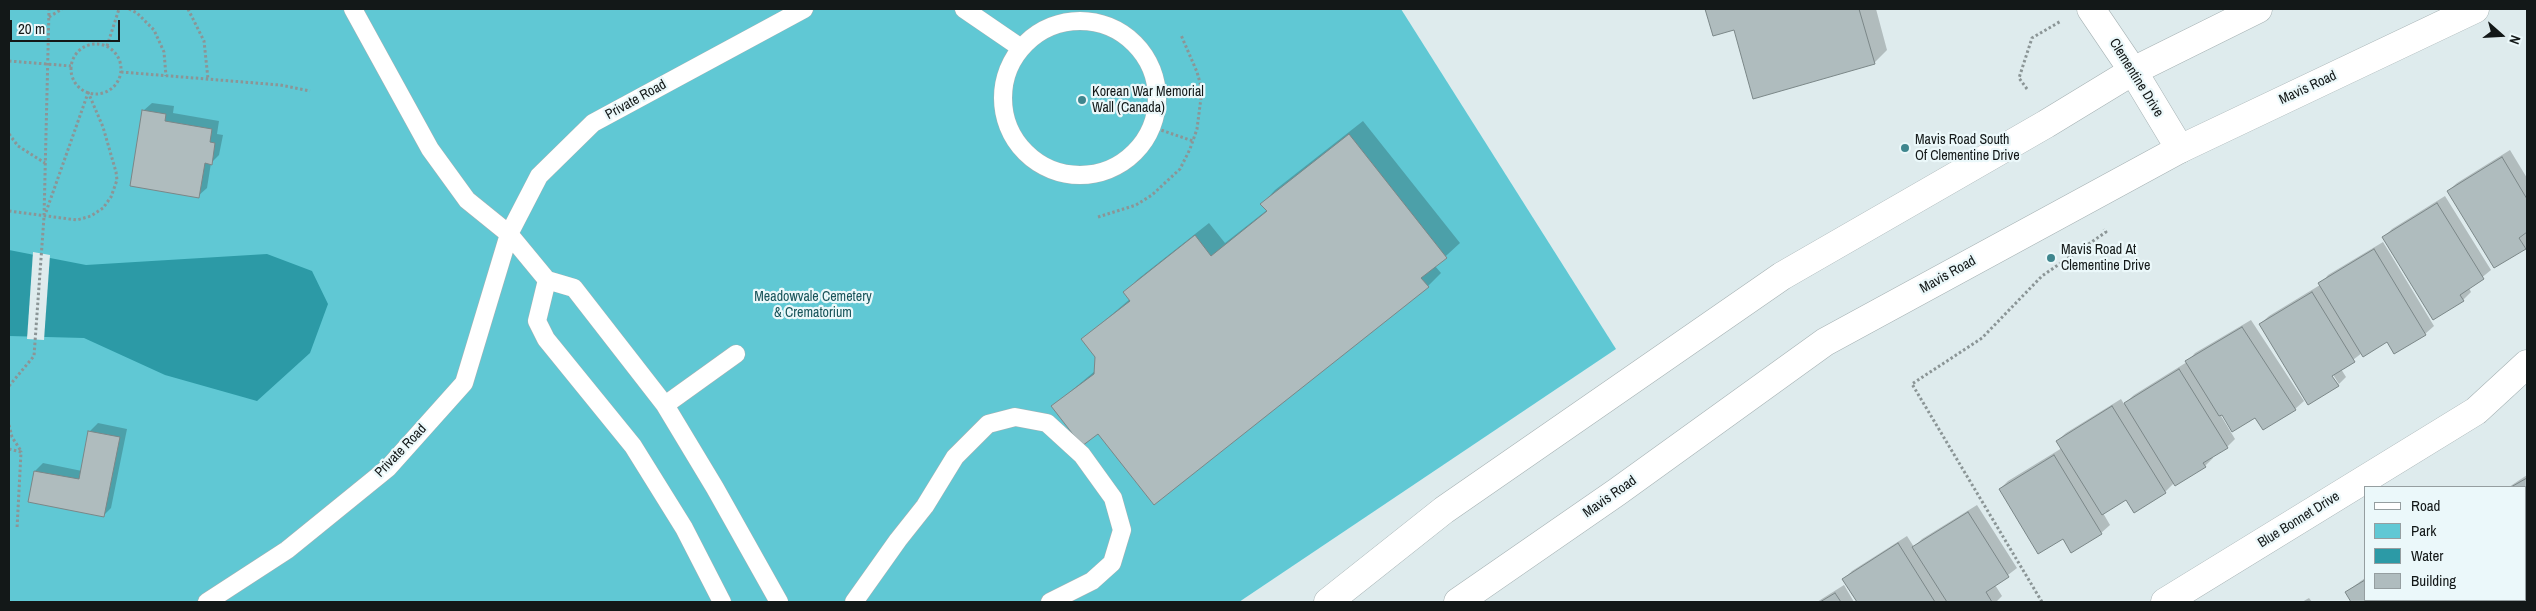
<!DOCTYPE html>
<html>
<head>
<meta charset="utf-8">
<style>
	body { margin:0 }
	#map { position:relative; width:2536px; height:611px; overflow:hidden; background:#deebed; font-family:"Archivo Narrow",sans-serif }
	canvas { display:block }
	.frame { position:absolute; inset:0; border:10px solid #131818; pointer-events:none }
	.legend { position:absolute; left:2364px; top:486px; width:162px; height:115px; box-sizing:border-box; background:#ebf8fa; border:1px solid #959ea0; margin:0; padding:6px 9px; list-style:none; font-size:15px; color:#131818 }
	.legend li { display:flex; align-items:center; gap:10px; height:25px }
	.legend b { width:25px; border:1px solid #959ea0 }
	.north { position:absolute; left:2476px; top:10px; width:50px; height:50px; -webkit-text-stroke:4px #ebf8fa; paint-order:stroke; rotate:109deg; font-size:14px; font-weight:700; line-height:20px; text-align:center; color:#131818 }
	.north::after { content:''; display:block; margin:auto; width:18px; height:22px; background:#131818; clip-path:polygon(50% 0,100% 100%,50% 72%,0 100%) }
	.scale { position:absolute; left:10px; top:20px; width:110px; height:22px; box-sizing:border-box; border:2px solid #131818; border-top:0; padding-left:6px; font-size:15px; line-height:18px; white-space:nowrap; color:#131818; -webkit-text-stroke:4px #ebf8fa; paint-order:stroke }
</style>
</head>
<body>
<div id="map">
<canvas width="2536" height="611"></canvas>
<div class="frame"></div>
<ul class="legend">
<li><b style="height:6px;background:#fff"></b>Road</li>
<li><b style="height:14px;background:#60c8d4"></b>Park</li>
<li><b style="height:14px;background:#2c9aa6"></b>Water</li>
<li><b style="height:14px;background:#afbcbe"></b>Building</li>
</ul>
<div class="north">N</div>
<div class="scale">20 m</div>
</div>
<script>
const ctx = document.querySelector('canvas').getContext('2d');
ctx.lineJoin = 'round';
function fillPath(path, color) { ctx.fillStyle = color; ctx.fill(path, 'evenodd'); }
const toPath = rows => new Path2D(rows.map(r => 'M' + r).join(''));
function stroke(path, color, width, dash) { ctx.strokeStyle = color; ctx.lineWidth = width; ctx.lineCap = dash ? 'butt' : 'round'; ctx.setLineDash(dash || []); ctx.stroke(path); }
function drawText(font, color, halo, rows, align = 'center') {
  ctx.font = font + ' "Archivo Narrow",sans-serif'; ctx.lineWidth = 4.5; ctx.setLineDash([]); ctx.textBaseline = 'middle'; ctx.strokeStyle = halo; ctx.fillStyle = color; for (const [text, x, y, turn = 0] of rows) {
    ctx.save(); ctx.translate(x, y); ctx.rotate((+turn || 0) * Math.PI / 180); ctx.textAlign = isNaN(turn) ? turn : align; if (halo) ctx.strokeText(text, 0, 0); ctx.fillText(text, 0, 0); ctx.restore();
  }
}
fillPath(toPath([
	[9,9,1401,9,1616,349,1239,602,9,602]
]), '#60c8d4');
fillPath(toPath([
	[9,250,86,265,267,254,312,271,328,304,310,353,257,401,165,375,84,338,9,336]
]), '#2c9aa6');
fillPath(toPath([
	[33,252,50,255,44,340,27,339]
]), '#deebed');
fillPath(toPath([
	[1706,9,1876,9,1887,50,1874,63,1735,28,1713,34],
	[152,103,174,106,173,113,219,121,217,134,223,135,219,155,211,163,207,188,198,196,143,111],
	[1363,121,1460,243,1435,266,1441,273,1428,286,1098,432,1053,406,1095,371,1096,357,1083,339,1130,299,1125,292,1138,279,1209,223,1225,243,1267,210,1262,204,1275,190],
	[2510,150,2527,178,2527,246,2525,248,2448,191,2457,183],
	[2445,196,2491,270,2469,288,2471,292,2463,300,2384,237,2392,229],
	[2383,242,2434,326,2425,334,2387,340,2362,353,2341,369,2346,377,2339,384,2330,370,2328,371,2339,385,2308,403,2260,324,2269,316,2320,285,2328,275],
	[2251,320,2304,401,2295,409,2263,428,2256,417,2220,414,2235,439,2227,447,2212,456,2213,458,2205,466,2174,483,2165,492,2134,511,2126,499,2103,513,2110,525,2101,533,2072,551,2063,537,2000,489,2008,481,2062,448,2057,441,2066,433,2121,399,2124,404,2134,395,2187,362,2195,353],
	[98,423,127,429,111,508,103,516,35,471,43,463,82,471,89,432],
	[2527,475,2527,580,2525,581,2525,487,2509,487],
	[1977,505,2017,568,1995,585,2002,596,1996,602,1859,602,1844,579,1852,571,1907,536,1914,547,1922,539],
	[2365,578,2365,600,2436,600,2438,602,2352,602,2346,592],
	[1844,585,1854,602,1817,602],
	[2525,592,2527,598,2523,602,2443,602,2442,600,2525,600],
	[2309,598,2312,602,2302,602]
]), '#0003');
const building = toPath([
	[1705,9,1859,9,1875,64,1753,99,1734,30,1713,36,1705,9],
	[142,110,166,114,165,121,212,129,210,142,215,143,212,165,205,163,199,198,130,186,142,110],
	[1349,134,1447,258,1421,278,1429,287,1154,505,1098,434,1082,446,1051,406,1094,374,1095,357,1081,339,1130,301,1123,292,1195,235,1211,256,1267,211,1260,204,1349,134],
	[2502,157,2527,199,2527,232,2519,238,2526,249,2494,268,2447,191,2502,157],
	[2437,203,2484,279,2460,295,2464,301,2433,320,2382,237,2437,203],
	[2374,249,2426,335,2394,354,2387,342,2363,357,2318,283,2374,249],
	[2312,292,2355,362,2332,376,2339,386,2308,405,2259,324,2312,292],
	[2242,327,2296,410,2263,430,2255,418,2232,432,2222,415,2219,416,2185,361,2242,327],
	[2179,369,2228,448,2203,463,2206,467,2175,486,2124,403,2179,369],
	[2112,406,2166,493,2134,513,2126,500,2102,515,2056,441,2112,406],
	[88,431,120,437,104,517,28,502,34,471,79,479,88,431],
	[2054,455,2102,534,2071,553,2063,539,2038,554,1999,489,2054,455],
	[2527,478,2527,581,2525,583,2525,487,2511,487,2527,478],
	[1968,512,2009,577,1986,592,1992,602,1947,602,1912,547,1968,512],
	[1898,543,1935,602,1857,602,1842,579,1898,543],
	[2365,580,2365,600,2423,600,2425,602,2351,602,2345,592,2365,580],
	[1835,593,1841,602,1820,602,1835,593],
	[2440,600,2516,600,2518,602,2442,602,2440,600]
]);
fillPath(building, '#afbcbe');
stroke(building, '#7b8788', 1);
const service = toPath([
	[353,9,430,149,467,200,509,234,547,280,574,288,665,405,715,488,779,602],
	[964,9,1021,48],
	'1003 98a77 77 0 1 1 154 0a77 77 0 1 1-154 0Z',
	[547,280,537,321,546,339,633,446,684,528,722,602],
	[665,405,736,354],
	[207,602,287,550,388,468,464,383,509,234,539,176,593,123,804,9],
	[854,602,898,540,925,506,955,457,988,424,1015,417,1047,423,1082,455,1113,498,1122,530,1112,563,1092,581,1050,602]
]);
const minor = toPath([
	[2165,602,2476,411,2527,364]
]);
const tertiary = toPath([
	[2091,9,2133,71,2180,149]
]);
const secondary = toPath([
	[1328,602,1444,510,1782,276,2046,124,2133,71,2258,9],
	[1458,602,1617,492,1825,342,2180,149,2475,9]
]);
stroke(service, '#a5b1b3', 19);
stroke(minor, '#a5b1b3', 29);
stroke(tertiary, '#a5b1b3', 29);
stroke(secondary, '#a5b1b3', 29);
stroke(toPath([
	[129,9,137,13,154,30,164,52,166,76],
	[188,9,204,41,208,79],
	[49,17,62,9],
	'71 69a25 25 0 1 1 50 0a25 25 0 1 1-50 0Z',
	[107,46,119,9],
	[9,61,71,66],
	[121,72,280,85,310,91],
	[2027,89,2019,78,2032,38,2061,21],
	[1152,127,1193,141],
	[9,134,18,146,45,163],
	[9,211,77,220,91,216,103,208,111,197,117,180,116,172,103,127,88,92],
	[46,212,88,93],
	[1098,217,1136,205,1152,195,1180,169,1190,149,1197,129,1202,90,1197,72,1181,35],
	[9,386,34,356,44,217,49,9],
	[9,425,12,437,21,451],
	[9,449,21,452,17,529],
	[2042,602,1912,384,1982,338,2042,276,2106,232,2104,229]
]), '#8b9596', 3, [2.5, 2.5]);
stroke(service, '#fff', 18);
stroke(minor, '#fff', 28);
stroke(tertiary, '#fff', 28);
stroke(secondary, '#fff', 28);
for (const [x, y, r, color] of [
	[1082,100,5,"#3f868e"],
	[1905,148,5,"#3f868e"],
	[2051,258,5,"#3f868e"]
]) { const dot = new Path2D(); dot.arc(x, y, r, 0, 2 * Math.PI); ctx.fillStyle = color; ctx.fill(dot); stroke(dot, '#ebf8fa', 2); }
drawText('14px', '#131818', '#ebf8fa', [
	["Clementine Drive",2136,78,58],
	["Mavis Road",2308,88,-25],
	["Private Road",636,100,-29],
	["Mavis Road",1948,275,-29],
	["Private Road",401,451,-46],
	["Mavis Road",1610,497,-35],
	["Blue Bonnet Drive",2299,520,-32]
]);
drawText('14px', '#131818', '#ebf8fa', [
	["Korean War Memorial",1092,92],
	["Wall (Canada)",1092,108],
	["Mavis Road South",1915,140],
	["Of Clementine Drive",1915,156],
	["Mavis Road At",2061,250],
	["Clementine Drive",2061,266]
], 'left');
drawText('14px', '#18545a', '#ebf8fa', [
	["Meadowvale Cemetery",813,297],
	["& Crematorium",813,313]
]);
</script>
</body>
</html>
